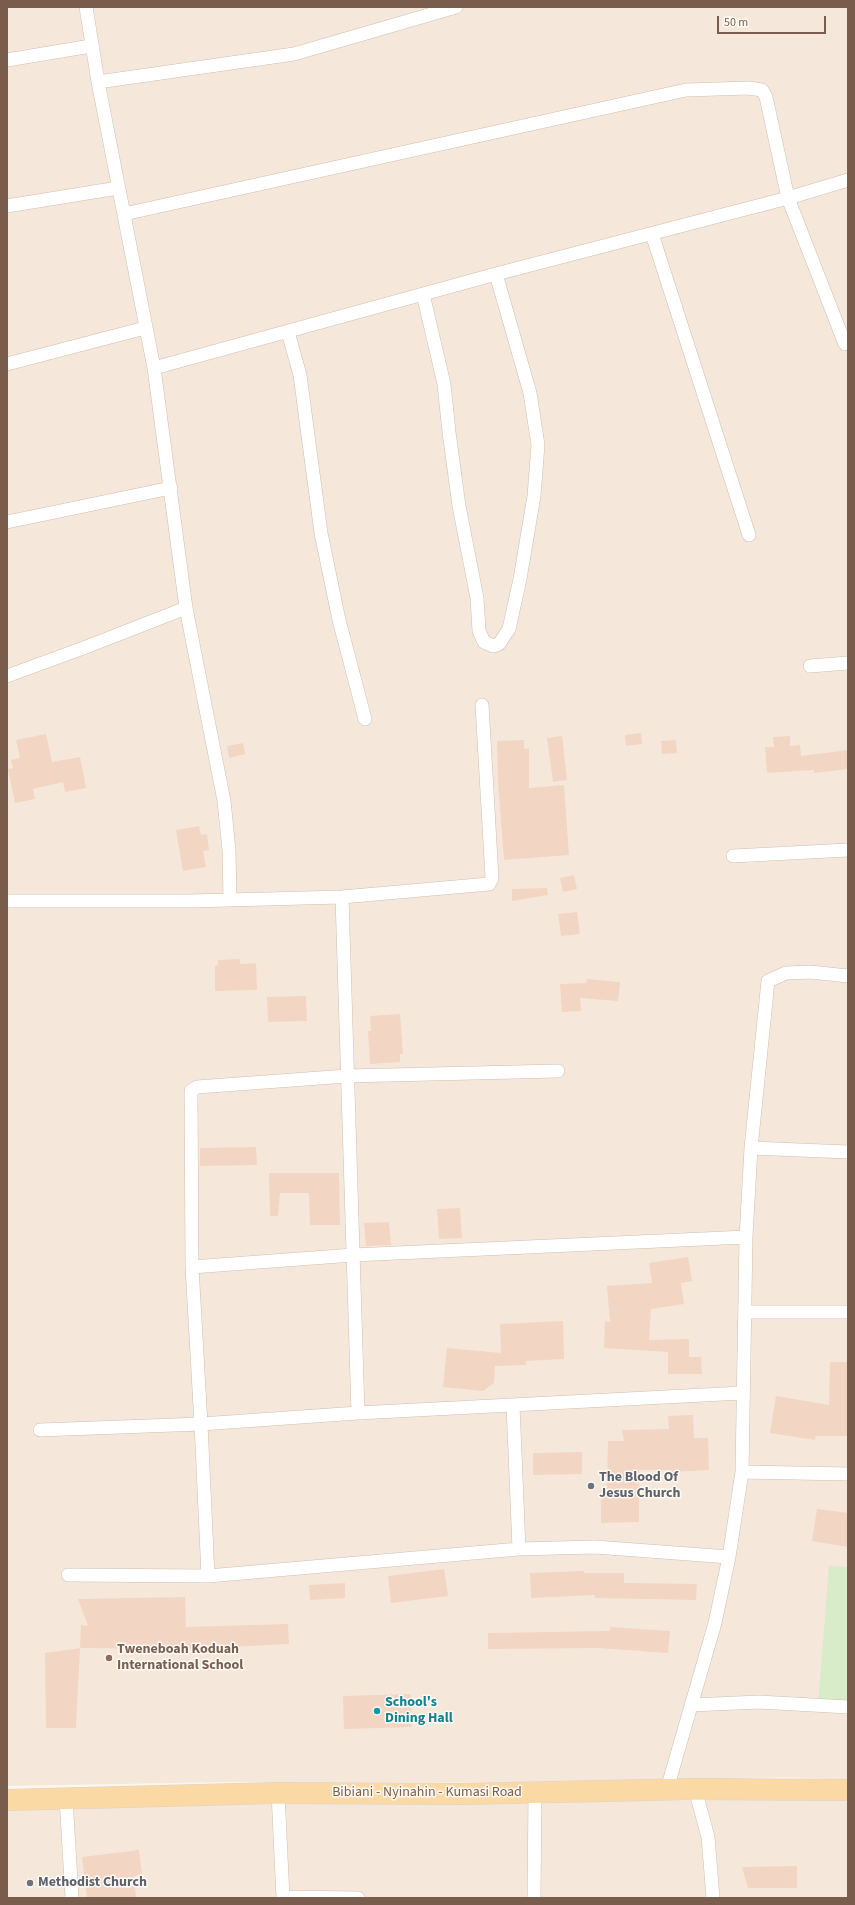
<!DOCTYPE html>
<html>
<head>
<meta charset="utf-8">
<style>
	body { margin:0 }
	#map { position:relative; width:855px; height:1905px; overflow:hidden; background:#fdf6ec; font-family:"Source Sans 3",sans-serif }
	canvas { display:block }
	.frame { position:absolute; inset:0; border:8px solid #7a5c4d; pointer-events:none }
	.scale { position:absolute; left:717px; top:16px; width:109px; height:18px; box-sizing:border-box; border:2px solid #7a5c4d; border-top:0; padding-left:5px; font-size:12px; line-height:14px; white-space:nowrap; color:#7a5c4d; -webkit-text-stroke:3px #fffaf3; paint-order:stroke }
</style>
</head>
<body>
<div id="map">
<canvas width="855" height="1905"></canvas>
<div class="frame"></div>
<div class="scale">50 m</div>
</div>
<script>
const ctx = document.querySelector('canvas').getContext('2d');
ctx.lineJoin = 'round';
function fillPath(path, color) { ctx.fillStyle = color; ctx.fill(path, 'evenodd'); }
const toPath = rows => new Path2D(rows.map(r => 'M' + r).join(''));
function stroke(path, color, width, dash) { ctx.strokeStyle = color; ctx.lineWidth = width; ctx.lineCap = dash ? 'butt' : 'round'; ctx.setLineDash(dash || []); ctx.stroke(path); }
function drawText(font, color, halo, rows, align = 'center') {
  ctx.font = font + ' "Source Sans 3",sans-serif'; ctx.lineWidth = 3; ctx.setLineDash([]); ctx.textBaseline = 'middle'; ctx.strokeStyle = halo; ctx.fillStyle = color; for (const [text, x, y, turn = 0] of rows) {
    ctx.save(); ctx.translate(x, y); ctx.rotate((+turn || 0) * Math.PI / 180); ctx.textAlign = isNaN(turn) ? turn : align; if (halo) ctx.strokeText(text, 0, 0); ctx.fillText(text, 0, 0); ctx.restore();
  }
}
fillPath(toPath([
	[7,7,848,7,848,1780,785,1777,616,1783,227,1782,7,1786],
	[833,1799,848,1799,848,1898,7,1898,7,1807]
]), '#f5e8da');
fillPath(toPath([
	[829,1566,848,1567,848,1707,818,1705]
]), '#d8ecc9');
fillPath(toPath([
	[641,733,642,744,626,746,625,735],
	[46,734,52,762,80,757,86,788,65,792,63,782,33,789,35,799,15,803,8,769,13,768,11,760,20,758,16,740],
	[562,736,567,780,553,782,547,738],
	[790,736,790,746,800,745,801,756,848,750,848,769,814,773,814,770,767,773,765,747,774,747,773,737],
	[524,740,524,749,529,748,529,788,564,785,569,855,504,860,498,782,497,741],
	[676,740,677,753,662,754,661,741],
	[243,743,245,754,229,758,227,746],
	[199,826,201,835,207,834,209,850,203,851,206,867,183,871,176,830],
	[574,875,577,889,563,892,560,878],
	[547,888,548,895,512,901,512,889],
	[577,912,580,934,561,936,558,914],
	[240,959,240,964,256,963,257,990,215,991,215,966,218,965,218,960],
	[587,979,620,982,618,1001,580,998,581,1011,562,1012,560,984,586,983],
	[306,996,307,1021,268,1022,267,997],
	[400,1014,403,1054,400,1054,400,1062,370,1064,368,1031,371,1031,370,1016],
	[256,1147,257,1165,200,1166,200,1148],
	[269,1173,339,1173,340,1225,310,1225,309,1193,280,1193,278,1216,270,1216],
	[460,1208,462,1238,439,1239,437,1209],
	[389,1222,391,1245,366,1246,364,1223],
	[688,1257,692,1281,681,1283,684,1304,651,1309,649,1340,689,1339,689,1357,701,1357,702,1374,668,1374,668,1352,604,1348,605,1321,610,1322,607,1286,652,1283,649,1263],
	[563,1321,564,1359,526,1361,526,1365,495,1366,494,1383,483,1391,443,1387,447,1348,501,1353,500,1324],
	[830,1362,848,1362,848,1436,816,1436,815,1440,770,1433,776,1396,829,1405],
	[693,1415,694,1438,708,1438,709,1470,671,1472,671,1470,639,1470,639,1522,601,1523,601,1489,607,1489,608,1441,624,1441,622,1430,669,1429,668,1416],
	[582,1452,582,1474,533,1475,533,1453],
	[817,1509,848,1513,848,1547,812,1541],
	[444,1569,448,1596,391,1603,388,1576],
	[584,1571,584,1573,624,1573,624,1583,697,1584,696,1600,595,1598,595,1595,531,1598,530,1573],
	[345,1583,345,1598,310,1600,309,1585],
	[185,1597,186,1627,288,1624,289,1644,189,1649,80,1648,81,1625,88,1626,78,1599],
	[610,1627,670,1631,668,1653,598,1648,488,1649,488,1633,610,1631],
	[80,1648,76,1728,46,1728,45,1653],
	[411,1694,412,1727,344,1729,343,1696],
	[139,1850,142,1875,134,1876,136,1898,87,1898,82,1857],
	[797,1866,797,1888,748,1888,742,1867]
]), '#f3d5c3');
const street = toPath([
	[86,7,98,82,154,368,186,608,224,801,229,850,230,900],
	[7,60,91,46],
	[98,82,294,54,456,7],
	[7,206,118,188],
	[124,214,686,90,749,88,762,90,766,97,788,198,845,344],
	[652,234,749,535],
	[423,294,444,384,449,432,459,506,477,598,479,631,484,642,493,646,499,644,509,629,520,579,534,496,538,445,530,393,496,274],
	[288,332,300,375,321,533,339,620,365,719],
	[7,364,145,328],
	[154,368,496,274,788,198,848,180],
	[7,522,171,488],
	[810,666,848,663],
	[7,676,86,647,186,608],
	[733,856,848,850],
	[342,897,358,1413],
	[7,901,190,901,342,897,489,884,492,878,482,705],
	[751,1148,848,1152],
	[192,1267,353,1255,746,1237],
	[745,1312,848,1312],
	[513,1405,519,1549],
	[40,1430,201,1424,358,1413,742,1393],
	[742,1472,848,1474],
	[68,1575,208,1576,519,1549,595,1547,729,1557],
	[208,1576,201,1424,192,1267,191,1091,197,1087,347,1076,558,1071],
	[692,1705,759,1702,848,1707],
	[667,1789,715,1623,729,1557,742,1472,746,1237,751,1148,768,981,786,973,810,972,848,976],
	[695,1789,708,1837,713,1898],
	[278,1793,283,1898],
	[66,1798,72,1898],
	[283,1897,358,1898],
	[534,1898,535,1793]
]);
const primary = toPath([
	[7,1800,278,1793,463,1794,695,1789,848,1790]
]);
stroke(street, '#d1beb0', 14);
stroke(primary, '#dad1cd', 22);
stroke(street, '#fff', 13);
stroke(primary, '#fbd9a5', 21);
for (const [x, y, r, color] of [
	[591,1486,4,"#6b7280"],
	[109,1658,4,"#8d6e63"],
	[377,1711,4,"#0f9aa8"],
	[30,1883,4,"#6b7280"]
]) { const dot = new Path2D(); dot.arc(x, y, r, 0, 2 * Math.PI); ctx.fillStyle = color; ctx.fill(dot); stroke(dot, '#fffaf3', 1.5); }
drawText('bold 14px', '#5b616d', '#fffaf3', [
	["The Blood Of",599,1478],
	["Jesus Church",599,1494],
	["Methodist Church",38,1883]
], 'left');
drawText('bold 14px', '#785e54', '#fffaf3', [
	["Tweneboah Koduah",117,1650],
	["International School",117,1666]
], 'left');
drawText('bold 14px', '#0d838f', '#fffaf3', [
	["School's",385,1703],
	["Dining Hall",385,1719]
], 'left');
drawText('14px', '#7a5c4d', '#fffaf3', [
	["Bibiani - Nyinahin - Kumasi Road",427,1793]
]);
</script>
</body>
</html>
